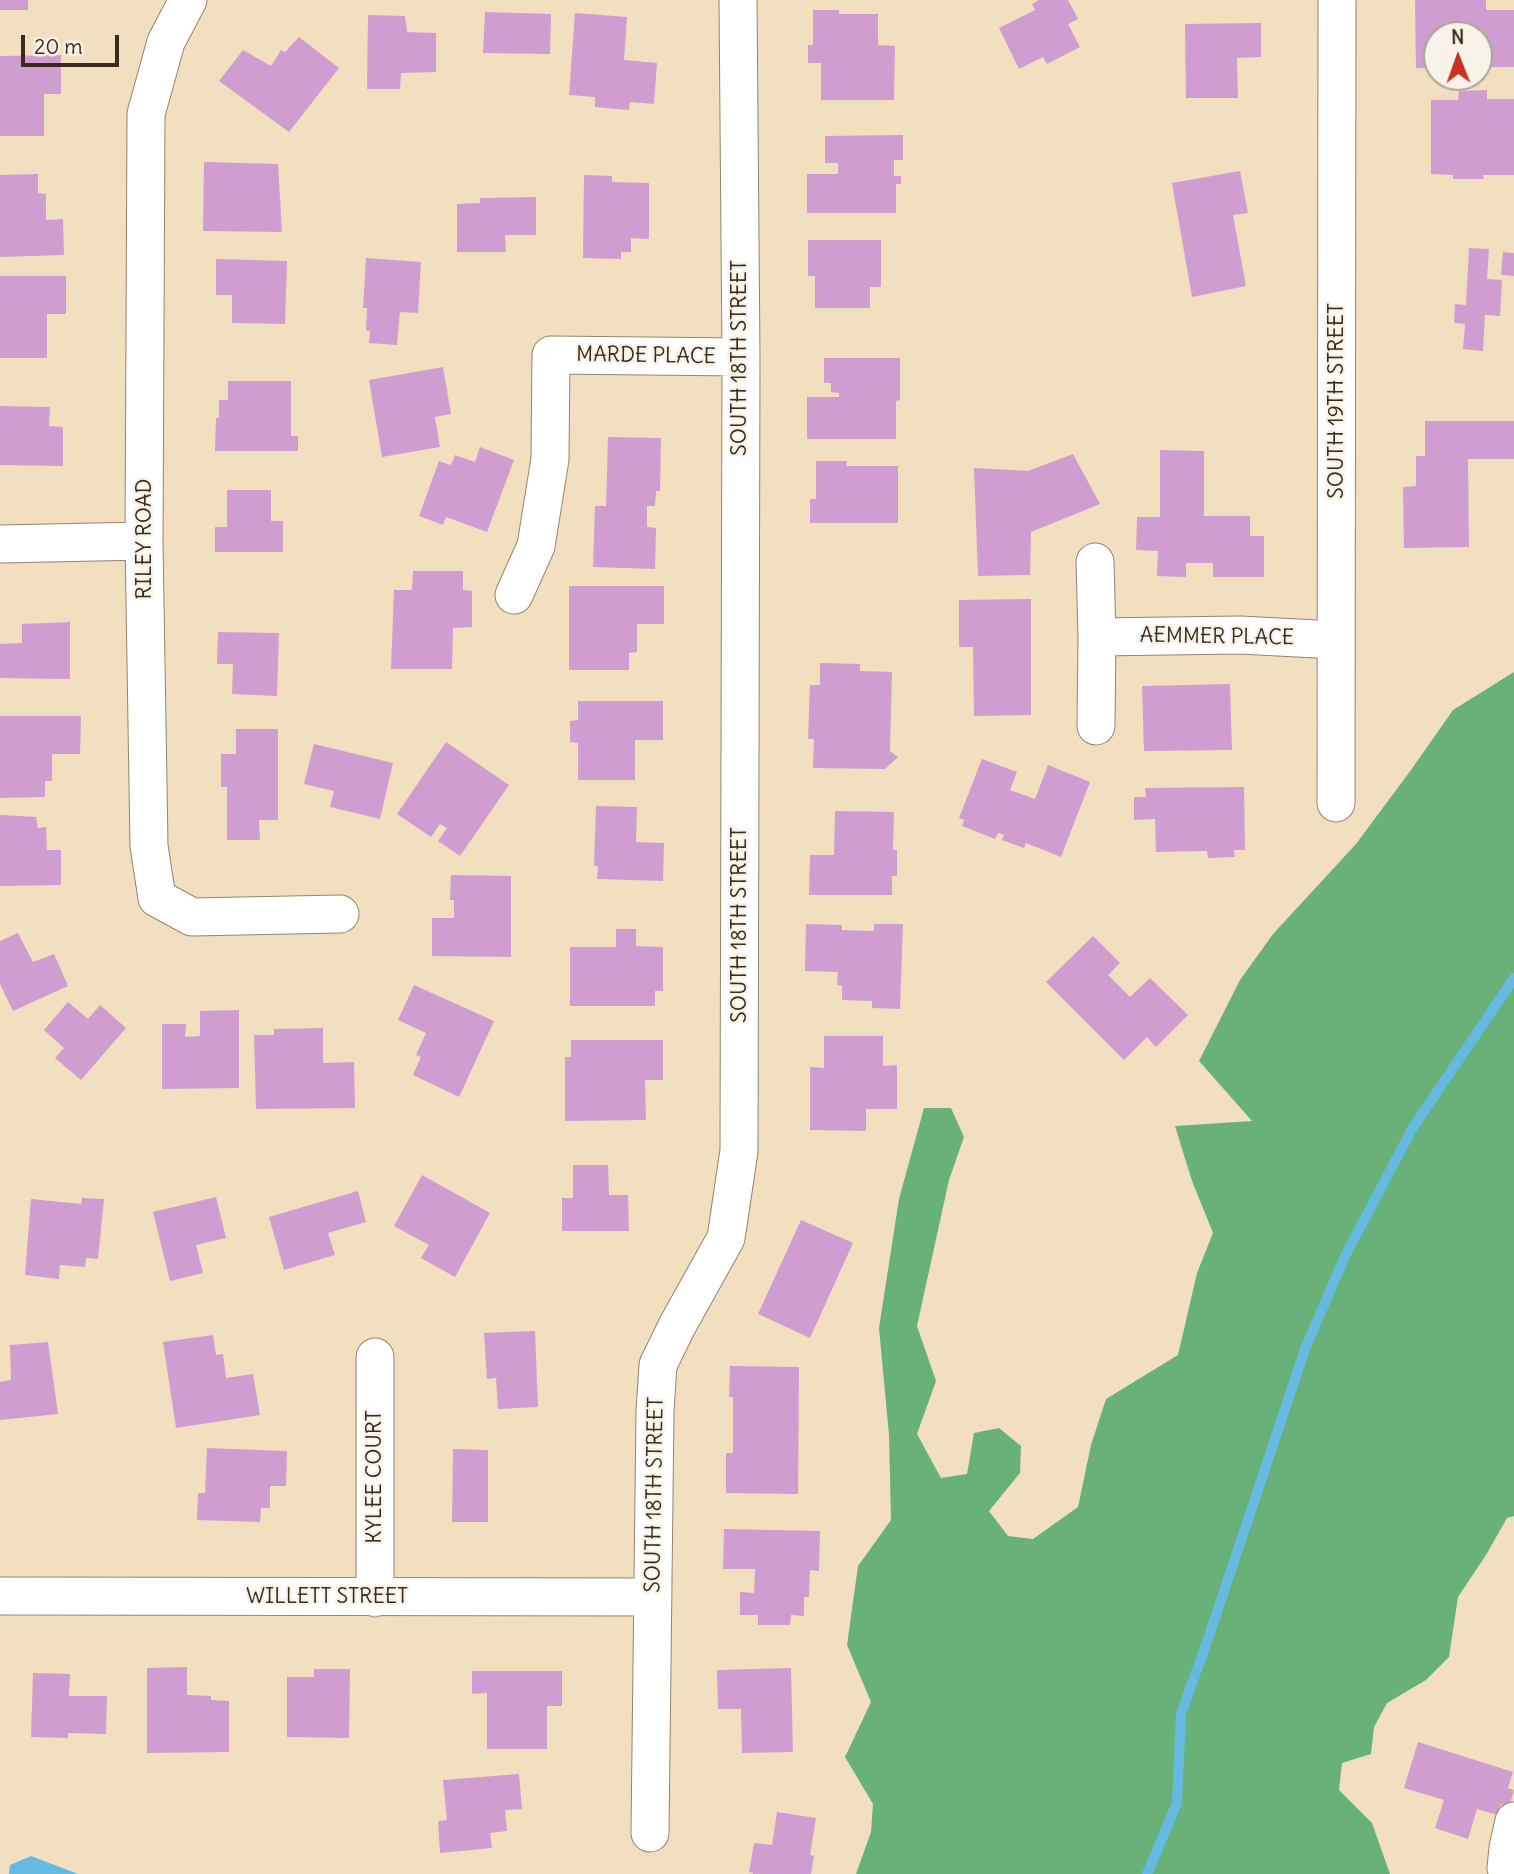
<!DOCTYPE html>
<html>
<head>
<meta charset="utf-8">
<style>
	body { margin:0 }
	#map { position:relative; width:1514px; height:1874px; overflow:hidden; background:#f1dfc0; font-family:Delius,sans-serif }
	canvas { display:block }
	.north { position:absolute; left:1423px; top:21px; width:70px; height:70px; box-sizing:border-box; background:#f7f3e8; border:2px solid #aca397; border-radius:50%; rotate:359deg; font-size:19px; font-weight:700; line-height:28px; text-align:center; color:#3b2a1e }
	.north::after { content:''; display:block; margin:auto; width:24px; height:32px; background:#c8321e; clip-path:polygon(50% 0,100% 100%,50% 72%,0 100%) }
	.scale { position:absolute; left:21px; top:35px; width:98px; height:32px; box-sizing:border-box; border:4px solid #3b2a1e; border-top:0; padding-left:9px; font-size:21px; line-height:24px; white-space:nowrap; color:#3b2a1e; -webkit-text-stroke:5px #f7f3e8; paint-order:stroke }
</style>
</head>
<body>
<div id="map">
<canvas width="1514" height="1874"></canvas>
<div class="north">N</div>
<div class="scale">20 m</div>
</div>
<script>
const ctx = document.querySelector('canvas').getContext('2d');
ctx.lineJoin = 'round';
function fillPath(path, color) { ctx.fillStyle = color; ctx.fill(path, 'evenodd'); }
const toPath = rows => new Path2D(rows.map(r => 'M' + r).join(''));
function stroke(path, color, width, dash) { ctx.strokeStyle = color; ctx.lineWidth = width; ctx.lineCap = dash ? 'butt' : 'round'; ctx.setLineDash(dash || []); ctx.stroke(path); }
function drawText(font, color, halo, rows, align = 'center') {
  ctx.font = font + ' Delius,sans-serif'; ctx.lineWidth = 5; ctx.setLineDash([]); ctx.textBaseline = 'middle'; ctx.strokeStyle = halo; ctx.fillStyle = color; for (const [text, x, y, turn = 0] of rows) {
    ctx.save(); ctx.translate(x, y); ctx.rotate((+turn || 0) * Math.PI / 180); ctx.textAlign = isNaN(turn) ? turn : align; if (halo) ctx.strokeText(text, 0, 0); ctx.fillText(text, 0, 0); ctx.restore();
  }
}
fillPath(toPath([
	[1514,672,1514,1516,1507,1518,1486,1555,1458,1597,1449,1657,1426,1680,1387,1703,1374,1727,1371,1754,1342,1763,1339,1790,1372,1823,1390,1874,856,1874,871,1832,873,1804,845,1757,871,1702,847,1645,858,1566,891,1520,889,1435,879,1328,899,1199,924,1108,951,1108,964,1137,949,1180,917,1326,936,1381,917,1434,941,1478,967,1474,974,1433,999,1428,1021,1446,1020,1473,989,1511,1008,1536,1033,1539,1078,1507,1091,1445,1106,1399,1178,1355,1197,1273,1213,1233,1192,1181,1175,1126,1252,1121,1199,1061,1240,980,1273,934,1356,844,1411,770,1453,710]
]), '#68b279');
fillPath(toPath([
	[31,1856,78,1874,9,1874,10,1865]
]), '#66bae2');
stroke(toPath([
	[1147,1874,1177,1803,1181,1714,1209,1636,1305,1349,1345,1256,1412,1129,1514,978]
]), '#66bae2', 10);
fillPath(toPath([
	[0,0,28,0,28,10,0,10],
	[1039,0,1068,0,1078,19,1068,24,1080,47,1047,64,1043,57,1019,69,999,28,1035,10,1032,4],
	[1415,0,1486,0,1486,10,1514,10,1514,67,1479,67,1479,35,1437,35,1437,68,1416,68],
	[813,10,839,10,839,14,878,14,878,45,895,46,894,100,821,100,821,63,808,63,808,45,813,45],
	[485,12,551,14,550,54,483,53],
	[575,13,627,17,624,60,657,63,654,104,630,102,629,110,595,107,595,97,569,95],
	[368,15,405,16,407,32,436,33,436,72,401,73,400,89,367,89],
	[1261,23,1261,57,1237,58,1238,98,1186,98,1185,24],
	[299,37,339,68,289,132,219,81,243,50,271,66,281,50,285,52],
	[61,55,61,94,44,94,44,136,0,136,0,56],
	[1487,90,1487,99,1514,99,1514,175,1483,175,1484,179,1453,179,1453,175,1431,174,1431,100,1458,100,1459,91],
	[903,135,903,160,894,160,894,176,901,176,901,184,896,184,896,213,807,213,807,174,838,174,838,163,825,163,825,136],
	[204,162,278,164,282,232,203,231],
	[1240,171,1248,213,1233,215,1246,286,1192,297,1172,183],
	[38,174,38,193,46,194,46,220,63,219,64,255,0,257,0,175],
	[584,175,612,176,612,182,649,183,649,239,631,238,631,252,621,252,621,259,583,258],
	[536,197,536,235,505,235,506,252,457,252,457,204,480,203,480,198],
	[808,240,881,240,881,287,870,287,870,308,815,308,815,276,808,276],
	[1469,248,1489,249,1487,279,1502,280,1500,316,1485,315,1483,351,1463,349,1465,324,1454,323,1455,304,1466,305],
	[1503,252,1514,253,1514,276,1501,275],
	[366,258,421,262,418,313,400,312,397,345,369,343,370,331,366,330,367,308,363,308],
	[216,259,287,261,285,324,232,323,232,295,216,295],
	[0,276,66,276,66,314,47,314,47,358,0,358],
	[824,358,900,358,900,400,896,401,896,439,807,439,807,397,839,397,839,393,831,392,831,383,824,383],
	[443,367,451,414,435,417,440,447,382,457,369,380],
	[228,381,291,381,291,436,298,436,298,451,215,451,216,418,219,418,219,400,228,400],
	[0,406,50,407,49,426,63,427,63,466,0,465],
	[1425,421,1514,421,1514,459,1468,459,1469,547,1404,548,1403,487,1416,486,1416,456,1425,456],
	[608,437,661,438,660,491,656,491,655,506,647,506,647,527,656,528,655,569,593,567,595,506,606,506],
	[480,447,514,460,487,532,446,517,443,525,419,516,439,461,451,465,455,455,475,462],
	[1160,450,1204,451,1204,516,1250,516,1250,536,1264,536,1264,577,1213,577,1213,563,1186,563,1186,577,1157,576,1158,551,1136,550,1137,517,1160,517],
	[1073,454,1100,504,1031,532,1030,575,978,576,974,468,1028,471],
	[816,461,847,461,846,466,898,466,898,523,810,523,810,499,816,499],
	[227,490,271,490,271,521,283,521,283,552,215,552,215,527,227,527],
	[413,571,463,571,463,590,472,591,472,627,453,628,452,669,391,669,394,590,412,590],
	[569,586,664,586,664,624,637,624,637,652,629,653,629,670,569,670],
	[1031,599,1031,715,974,716,973,647,959,647,959,600],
	[70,622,70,679,0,678,0,644,22,643,22,624],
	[218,632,279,633,277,696,232,694,233,664,217,664],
	[820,663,860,664,860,671,892,672,890,751,898,757,885,769,813,768,814,739,808,739,810,685,820,685],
	[1230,684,1232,750,1144,751,1142,686],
	[578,701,663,701,663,740,635,740,635,780,578,780,578,743,570,742,570,721,578,720],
	[0,716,81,716,80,754,52,754,52,781,45,781,45,797,0,798],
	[236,729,278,729,278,820,259,820,260,840,227,840,227,787,221,787,221,754,236,754],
	[446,742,509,785,460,856,438,841,447,828,440,824,431,837,397,814],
	[314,744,393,763,380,819,330,807,334,791,304,784],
	[982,759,1017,772,1010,790,1035,799,1048,765,1090,782,1061,857,1026,843,1024,848,1002,840,1004,835,998,833,995,839,962,826,964,820,959,818],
	[1244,787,1245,850,1234,850,1235,857,1208,858,1207,851,1156,852,1155,819,1134,820,1134,797,1146,797,1145,788],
	[596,806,637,807,636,842,664,843,663,881,597,879,598,866,594,866],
	[835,811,894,812,893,850,897,850,897,876,892,876,892,895,809,895,810,855,834,855],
	[0,815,36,817,38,828,46,827,47,850,61,850,61,885,0,886],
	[451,875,511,876,511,957,432,956,432,918,454,918,454,900,450,900],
	[806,924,842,925,842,930,874,931,874,924,903,924,900,1009,872,1008,872,1001,842,1000,842,986,837,985,838,972,805,971],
	[616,929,636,929,636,946,663,947,663,991,655,991,655,1006,570,1006,570,947,616,947],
	[18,933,33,962,54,954,68,986,13,1011,0,984,0,941],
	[1093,936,1120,963,1108,975,1130,997,1150,978,1188,1015,1156,1047,1147,1037,1124,1060,1046,982],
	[414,985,494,1021,459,1097,413,1075,421,1057,416,1055,426,1033,398,1020],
	[68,1002,88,1019,100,1005,126,1028,81,1080,55,1058,64,1048,44,1030],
	[239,1010,239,1088,162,1089,162,1024,186,1024,185,1037,200,1036,200,1011],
	[323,1028,323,1063,354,1062,355,1108,256,1109,254,1035,274,1035,274,1029],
	[824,1036,883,1036,883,1066,897,1065,897,1109,866,1109,866,1131,810,1130,810,1067,824,1068],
	[571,1040,663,1040,663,1080,645,1080,646,1120,565,1121,565,1057,571,1057],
	[573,1165,608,1165,609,1195,628,1195,629,1231,562,1231,562,1198,573,1198],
	[422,1175,490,1213,455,1277,421,1258,429,1245,394,1226],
	[358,1191,366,1222,328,1233,335,1255,284,1270,269,1217],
	[216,1197,226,1238,196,1245,203,1273,170,1281,153,1212],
	[82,1198,104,1199,98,1259,86,1258,85,1267,60,1265,59,1279,25,1275,31,1199,81,1204],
	[801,1220,853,1243,810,1338,758,1314],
	[535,1331,538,1407,498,1409,496,1378,487,1379,484,1333],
	[213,1335,216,1355,223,1354,226,1378,253,1374,260,1415,176,1428,163,1342],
	[48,1342,58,1414,0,1420,0,1382,11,1380,10,1345],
	[730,1366,799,1367,798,1494,726,1493,726,1453,733,1453,733,1397,729,1397],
	[207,1448,287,1451,286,1486,270,1486,270,1508,261,1508,260,1522,197,1520,198,1493,205,1493],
	[453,1449,488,1450,488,1522,452,1522],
	[724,1529,820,1531,819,1571,810,1570,809,1597,804,1597,804,1616,791,1615,790,1625,758,1625,758,1615,740,1615,740,1592,754,1593,755,1569,723,1569],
	[187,1667,187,1695,211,1696,211,1700,229,1701,229,1752,147,1753,147,1668],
	[791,1668,793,1752,742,1753,741,1709,718,1709,717,1670],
	[314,1669,350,1669,349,1738,287,1737,287,1677,314,1677],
	[472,1671,562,1671,562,1706,547,1706,547,1749,487,1749,487,1693,472,1694],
	[33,1673,70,1674,69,1696,107,1696,106,1734,68,1733,68,1738,31,1737],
	[1418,1742,1513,1772,1508,1788,1514,1790,1509,1807,1501,1804,1497,1815,1477,1809,1468,1839,1435,1828,1444,1800,1404,1788],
	[519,1774,522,1809,505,1810,507,1831,490,1833,492,1848,440,1853,438,1821,447,1820,443,1780],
	[777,1812,816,1818,810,1855,814,1856,811,1874,753,1874,753,1873,749,1872,754,1843,772,1845]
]), '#d09dd1');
const minor = toPath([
	[188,0,166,42,146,114,144,541,149,846,157,898,192,917,340,914],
	[0,544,144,541],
	[1095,562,1097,637],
	[514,595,536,546,550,459,551,355,741,357],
	[1096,726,1097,637,1240,635,1336,640],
	[1336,803,1337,0],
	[0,1596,653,1597],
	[375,1598,375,1357],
	[650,1833,655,1411,658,1365,677,1326,726,1238,739,1151,741,357,738,0],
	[1509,1874,1506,1868,1508,1848,1514,1821]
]);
stroke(minor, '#96846f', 39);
stroke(minor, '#fff', 37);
drawText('21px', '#3b2a1e', '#f7f3e8', [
	["MARDE PLACE",646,356,1],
	["SOUTH 18TH STREET",740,358,-90],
	["SOUTH 19TH STREET",1337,401,-90],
	["RILEY ROAD",145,539,-90],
	["AEMMER PLACE",1217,637,1],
	["SOUTH 18TH STREET",740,925,-90],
	["KYLEE COURT",375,1477,-90],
	["SOUTH 18TH STREET",655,1495,-89],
	["WILLETT STREET",327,1597]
]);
</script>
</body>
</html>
